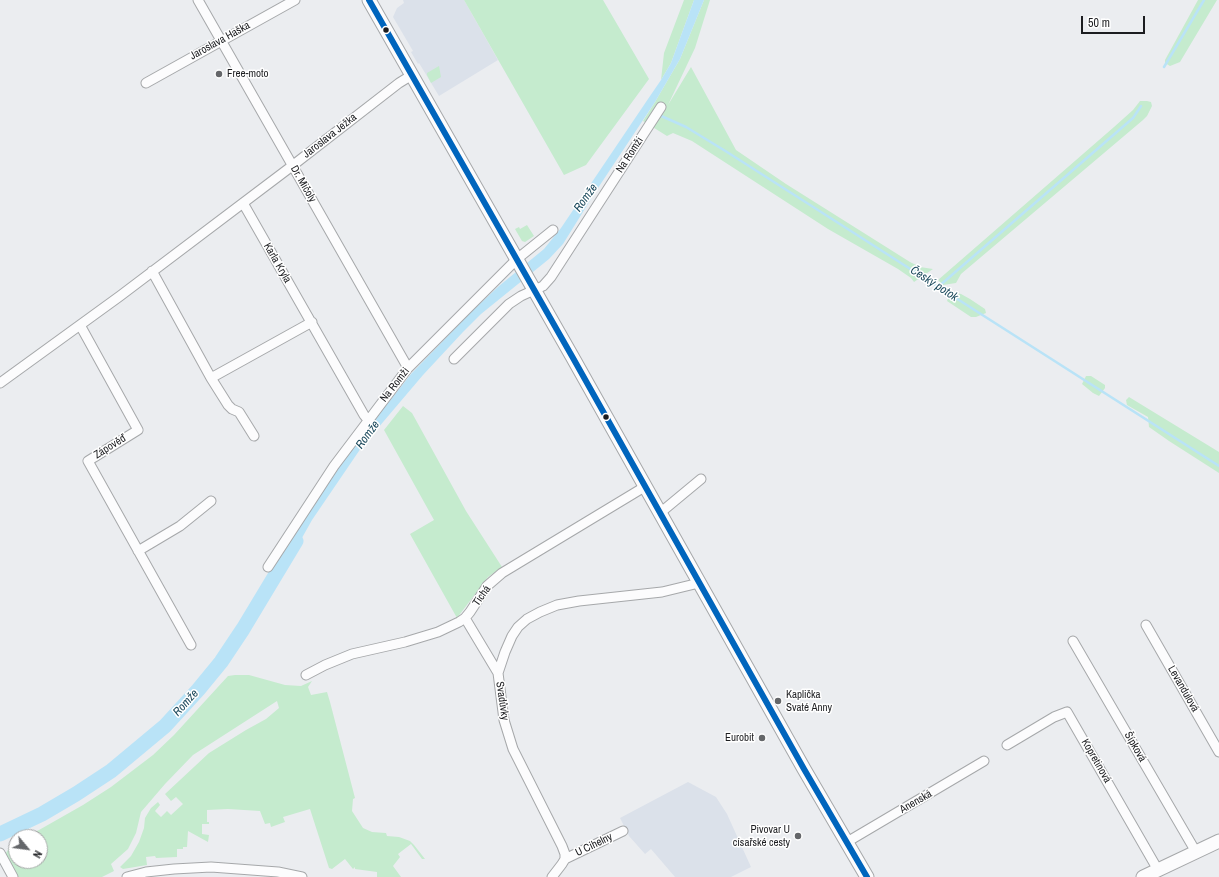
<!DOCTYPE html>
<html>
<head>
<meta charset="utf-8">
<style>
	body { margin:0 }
	#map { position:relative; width:1219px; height:877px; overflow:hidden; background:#ebedf0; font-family:"Archivo Narrow",sans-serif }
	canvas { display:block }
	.north { position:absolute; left:8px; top:829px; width:40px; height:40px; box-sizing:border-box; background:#fff; border:1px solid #a4a5a6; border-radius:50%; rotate:119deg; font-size:11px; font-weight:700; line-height:16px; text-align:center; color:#1c1d20 }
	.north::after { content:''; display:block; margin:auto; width:14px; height:18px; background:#646669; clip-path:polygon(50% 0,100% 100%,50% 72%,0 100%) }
	.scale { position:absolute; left:1081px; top:16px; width:64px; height:18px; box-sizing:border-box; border:2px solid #1c1d20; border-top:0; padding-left:5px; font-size:12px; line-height:14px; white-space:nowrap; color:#1c1d20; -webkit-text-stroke:3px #fff; paint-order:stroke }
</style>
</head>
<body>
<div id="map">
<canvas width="1219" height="877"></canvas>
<div class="north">N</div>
<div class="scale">50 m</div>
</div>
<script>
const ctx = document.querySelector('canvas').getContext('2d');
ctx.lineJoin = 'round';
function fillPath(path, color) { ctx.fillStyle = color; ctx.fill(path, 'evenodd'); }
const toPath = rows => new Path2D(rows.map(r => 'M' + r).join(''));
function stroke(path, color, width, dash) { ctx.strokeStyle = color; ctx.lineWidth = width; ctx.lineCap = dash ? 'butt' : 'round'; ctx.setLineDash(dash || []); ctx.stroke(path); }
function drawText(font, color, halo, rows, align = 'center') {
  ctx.font = font + ' "Archivo Narrow",sans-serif'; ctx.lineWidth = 3; ctx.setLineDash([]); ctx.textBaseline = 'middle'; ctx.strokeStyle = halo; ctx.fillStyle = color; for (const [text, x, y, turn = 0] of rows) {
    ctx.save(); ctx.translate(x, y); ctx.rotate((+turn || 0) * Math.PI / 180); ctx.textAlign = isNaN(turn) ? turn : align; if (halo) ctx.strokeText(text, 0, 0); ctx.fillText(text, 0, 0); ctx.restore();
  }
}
fillPath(toPath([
	[403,0,464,0,498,60,439,96,419,63,418,64,411,52,413,51,393,17,397,8,404,3],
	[688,782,716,797,727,814,751,867,731,877,675,877,651,849,645,854,629,836,620,818]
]), '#dbe1ea');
fillPath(toPath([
	[464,0,603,0,649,79,586,165,564,175],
	[684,0,694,0,671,63,661,80,664,53],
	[704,0,710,0,695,48,668,105,691,67,736,150,786,184,910,262,920,267,933,269,914,282,911,278,898,269,828,229,692,141,673,133,667,136,643,121,655,102,680,59],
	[1198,0,1217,0,1180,62,1170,66,1165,63,1165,60],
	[439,66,441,77,431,83,427,75,427,73],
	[1140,101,1147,101,1151,102,1152,106,1147,116,1143,120,961,274,956,283,943,285,938,280,1114,127,1133,110],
	[527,225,534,236,525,242,522,241,515,229,519,227,520,229],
	[956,293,961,294,970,299,985,309,986,313,976,317,971,317,947,301,949,296],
	[1086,376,1091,376,1105,385,1105,388,1099,396,1093,393,1082,384],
	[1129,397,1219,452,1219,473,1169,441,1149,427,1148,417,1127,405,1126,400],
	[403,406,412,413,466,511,502,567,488,577,457,618,410,534,434,520,384,430],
	[235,675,249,675,285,685,301,686,312,681,308,687,311,695,327,692,330,702,355,798,353,799,352,811,363,828,372,832,386,833,387,836,399,837,410,841,414,845,425,859,422,859,411,844,398,854,400,857,393,866,401,877,377,877,377,872,355,869,355,867,353,869,345,859,332,869,329,868,310,809,283,817,285,822,271,827,270,823,265,824,260,811,228,809,207,810,207,822,209,822,209,824,202,824,202,834,209,835,208,842,188,831,187,847,183,847,183,849,177,849,177,857,156,858,155,856,146,857,147,865,123,869,120,867,131,856,139,842,144,828,145,818,151,808,158,802,160,805,155,811,161,817,167,811,171,815,183,804,176,797,171,801,165,794,209,753,246,730,266,719,279,708,277,701,193,755,165,784,141,812,136,833,128,849,111,864,114,871,102,877,18,877,4,856,14,841,16,840,16,861,40,861,40,837,23,837,39,830,83,805,111,787,153,755,174,735,228,676]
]), '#c5ebce');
fillPath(toPath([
	[694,0,704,0,680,59,655,102,596,191,563,244,549,259,481,314,463,332,423,375,361,448,312,520,289,561,281,556,319,495,351,450,411,374,471,312,499,286,544,249,561,228,648,99,661,80,671,63]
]), '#b9e3f7');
stroke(toPath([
	[1164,67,1204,0],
	[659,115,686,127,727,152,1219,466],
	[938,287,1133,118,1141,106]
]), '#b9e3f7', 2.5);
stroke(toPath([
	[0,834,42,814,76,794,111,771,165,726,198,690,221,662,243,629,296,541]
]), '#b9e3f7', 15);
const street = toPath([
	[198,0,408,368],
	[146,83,295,0],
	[243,203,364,415,368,420],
	[152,271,211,378,312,322],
	[80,325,138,430,88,461,191,645],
	[454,359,509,304,521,296,543,286,551,277,661,107],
	[211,378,228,405,232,409,239,412,254,436],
	[0,383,120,296,292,166,399,83,412,75],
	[660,513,701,479],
	[138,551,180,526,211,501],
	[268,567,334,466,408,368,517,259,553,230],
	[465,618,498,673],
	[1146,625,1219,752],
	[1073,641,1196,852],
	[306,675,325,665,352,654,405,642,438,632,459,622,465,618,470,612,487,586,502,573,646,486],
	[1007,745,1054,717,1067,712,1158,870],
	[847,842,984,761],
	[0,853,13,877],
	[565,859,565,854,562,846,513,749,504,720,498,673,505,652,512,636,518,627,527,619,540,612,557,605,579,601,662,592,699,583],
	[127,877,146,872,174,869,211,867,278,872,302,877],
	[552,877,562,864,565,859,623,831]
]);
const secondary = toPath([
	[369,0,573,358,804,769,867,877],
	[1143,877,1219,841]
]);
stroke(street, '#a6a8aa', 11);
stroke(secondary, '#a6a8aa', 15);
stroke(street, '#fcfcfd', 9);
stroke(secondary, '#fcfcfd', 13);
stroke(toPath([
	[369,0,573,358,804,769,867,877]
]), '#0065bd', 6);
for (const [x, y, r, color] of [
	[386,30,3.5,"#1c1d20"],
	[219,74,4,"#646669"],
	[606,417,3.5,"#1c1d20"],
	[778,701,4,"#646669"],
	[762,738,4,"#646669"],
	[798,836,4,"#646669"]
]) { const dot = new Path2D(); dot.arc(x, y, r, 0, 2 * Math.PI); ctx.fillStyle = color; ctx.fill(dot); stroke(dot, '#fff', 1.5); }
drawText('11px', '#1c1d20', '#fff', [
	["Jaroslava Haška",220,41,-29],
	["Jaroslava Ježka",330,136,-38],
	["Na Romži",630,155,-57],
	["Dr. Mičoly",303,184,60],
	["Karla Kryla",277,263,60],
	["Na Romži",395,385,-52],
	["Zápověď",110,447,-32],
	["Tichá",482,596,-55],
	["Levandulová",1183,689,60],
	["Svadůvky",502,701,82],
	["Šípková",1135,747,60],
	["Kopretinová",1096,761,60],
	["Anenská",916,802,-30],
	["U Cihelny",594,845,-26]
]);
drawText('11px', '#1c1d20', '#fff', [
	["Free-moto",227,74],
	["Kaplička",786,695],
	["Svaté Anny",786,708],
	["Eurobit",754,738,"right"],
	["Pivovar U",790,830,"right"],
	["císařské cesty",790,843,"right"]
], 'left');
drawText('italic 12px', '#1c4a5d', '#fff', [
	["Romže",586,198,-54],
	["Český potok",934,284,33],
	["Romže",368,435,-54],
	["Romže",186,703,-48]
]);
</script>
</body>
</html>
